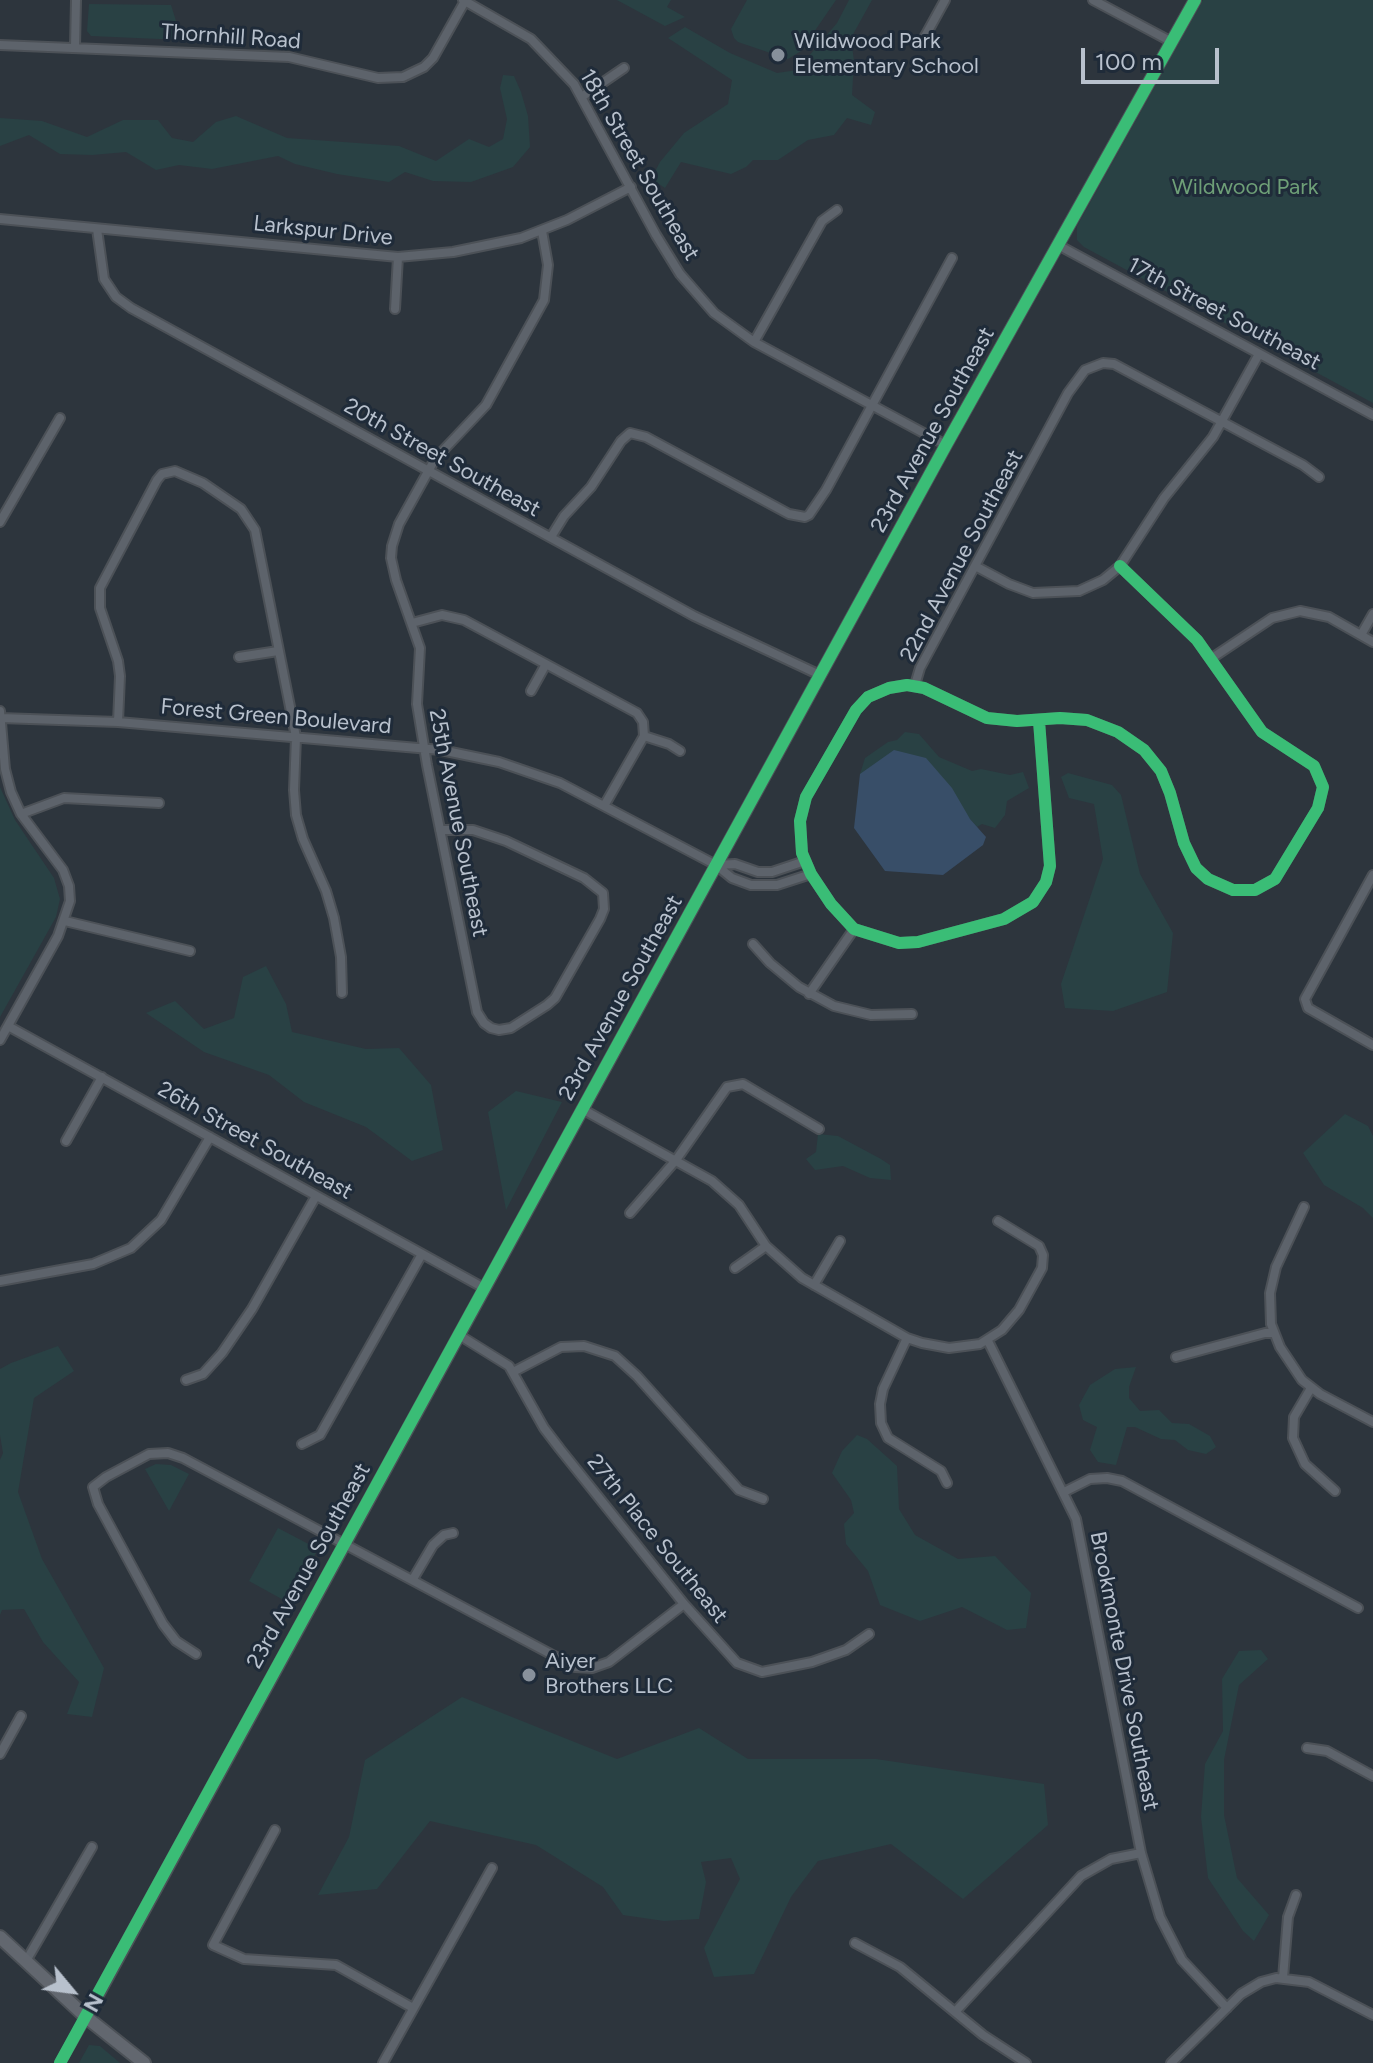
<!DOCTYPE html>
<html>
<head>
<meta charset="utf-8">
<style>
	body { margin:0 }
	#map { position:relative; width:1373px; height:2063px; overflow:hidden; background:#2d353d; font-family:Figtree,sans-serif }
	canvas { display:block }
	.north { position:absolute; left:32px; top:1951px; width:80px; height:80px; -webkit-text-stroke:6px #1f2b39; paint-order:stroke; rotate:119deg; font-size:22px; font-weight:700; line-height:32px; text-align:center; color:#b8c1cd }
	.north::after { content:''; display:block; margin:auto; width:28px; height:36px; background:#b8c1cd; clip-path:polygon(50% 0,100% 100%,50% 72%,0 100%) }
	.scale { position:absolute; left:1081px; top:48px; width:138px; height:36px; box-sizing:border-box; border:4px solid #b8c1cd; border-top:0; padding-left:10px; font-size:24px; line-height:28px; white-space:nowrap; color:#b8c1cd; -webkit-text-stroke:6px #1f2b39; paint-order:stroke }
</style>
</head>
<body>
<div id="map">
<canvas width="1373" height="2063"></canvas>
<div class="north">N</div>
<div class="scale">100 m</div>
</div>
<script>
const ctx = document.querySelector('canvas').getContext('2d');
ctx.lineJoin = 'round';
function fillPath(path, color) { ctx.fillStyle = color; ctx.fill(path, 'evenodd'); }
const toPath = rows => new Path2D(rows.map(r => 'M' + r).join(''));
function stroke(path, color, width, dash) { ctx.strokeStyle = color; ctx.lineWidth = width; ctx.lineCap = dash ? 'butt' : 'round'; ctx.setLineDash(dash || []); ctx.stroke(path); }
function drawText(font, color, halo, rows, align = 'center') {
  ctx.font = font + ' Figtree,sans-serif'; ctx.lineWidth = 6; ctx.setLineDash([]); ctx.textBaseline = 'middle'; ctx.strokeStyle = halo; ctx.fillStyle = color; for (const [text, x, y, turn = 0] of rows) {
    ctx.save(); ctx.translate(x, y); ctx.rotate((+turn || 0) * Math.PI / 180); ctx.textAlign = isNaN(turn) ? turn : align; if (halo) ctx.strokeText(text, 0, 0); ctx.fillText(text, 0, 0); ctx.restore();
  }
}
fillPath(toPath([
	[617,0,671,0,667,7,685,17,665,26],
	[747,0,836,0,801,51,788,59,738,42,734,38,731,29],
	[849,0,872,0,851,38,854,61,852,95,875,112,871,125,847,118,834,135,808,140,778,160,753,160,746,167,731,174,681,162,665,188,651,179,660,162,684,133,728,104,732,80,668,38,685,27,730,53,777,73,797,70,837,23],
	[1203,0,1373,0,1373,403,1084,247,1077,240,1077,226],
	[89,4,171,5,182,40,91,36,87,31],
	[503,75,514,76,521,92,528,116,530,147,513,167,471,182,433,181,405,172,389,182,337,174,295,164,278,156,212,169,179,165,156,170,126,152,92,155,60,154,29,135,0,146,0,118,42,121,87,137,123,120,158,120,172,138,193,142,216,122,236,116,287,138,399,146,436,161,469,139,489,147,503,139,507,119,500,88],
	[905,732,919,734,939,757,972,771,981,769,1010,775,1023,772,1029,788,1007,801,1005,815,995,828,982,824,977,827,970,819,860,774,865,758,888,742,897,740],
	[1068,773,1112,785,1121,795,1140,874,1173,933,1167,992,1113,1011,1065,1008,1061,984,1103,859,1094,804,1069,798,1061,777],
	[0,787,15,820,54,878,60,899,56,917,0,1017],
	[266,966,286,1004,292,1032,366,1049,399,1048,431,1085,443,1150,412,1161,366,1127,304,1102,269,1075,204,1052,146,1013,175,1001,204,1029,234,1018,243,977],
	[516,1091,562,1102,506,1210,488,1112],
	[1345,1114,1368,1126,1373,1136,1373,1218,1363,1208,1324,1185,1303,1153],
	[818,1134,838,1136,881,1159,890,1165,891,1180,870,1178,843,1166,815,1170,806,1159,816,1152],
	[58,1346,74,1371,34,1398,18,1492,42,1559,104,1668,92,1717,67,1714,79,1682,43,1642,24,1609,2,1610,0,1615,0,1460,3,1453,0,1435,0,1369,11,1363],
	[1136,1367,1129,1387,1129,1398,1140,1411,1159,1410,1172,1423,1189,1424,1210,1436,1216,1447,1206,1454,1188,1450,1175,1440,1161,1439,1135,1427,1127,1427,1116,1465,1098,1462,1090,1450,1097,1427,1083,1420,1079,1405,1090,1385,1115,1369],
	[857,1435,867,1439,897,1466,899,1509,915,1535,958,1559,995,1556,1031,1593,1026,1628,1007,1630,962,1607,920,1621,880,1605,868,1571,846,1544,844,1524,854,1513,851,1500,832,1473,842,1451],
	[156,1464,171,1465,189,1474,169,1511,145,1469],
	[278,1528,318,1549,289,1603,249,1581],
	[1261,1650,1268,1659,1239,1685,1224,1760,1224,1815,1237,1878,1269,1915,1254,1941,1243,1931,1208,1878,1201,1817,1205,1764,1223,1731,1222,1679,1239,1651],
	[462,1697,617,1759,699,1728,748,1759,876,1759,1044,1784,1048,1825,963,1899,891,1844,818,1861,791,1897,754,1974,714,1977,704,1948,740,1879,731,1858,701,1862,706,1882,699,1919,664,1921,623,1915,603,1887,536,1845,430,1821,377,1889,318,1895,349,1837,365,1760],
	[89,2045,100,2046,120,2063,79,2063]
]), '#294144');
fillPath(toPath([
	[894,750,926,758,952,788,970,819,986,837,983,845,943,875,885,871,854,828,860,774]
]), '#384e68');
const minor = toPath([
	[463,0,531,39,574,84,656,235,680,274,714,313,754,342,946,445],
	[1093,0,1172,42],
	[923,40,945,0],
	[0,45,289,57,378,78,403,77,424,67,433,58,465,1],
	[75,47,76,0],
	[583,96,624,68],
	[0,219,398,257,453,252,521,238,567,220,631,187],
	[97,229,104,279,116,297,131,308,694,616,820,675],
	[1058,245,1373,415],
	[395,309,398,257],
	[754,342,822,221,837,210],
	[0,522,60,418],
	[551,537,564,516,591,487,621,441,630,433,646,437,789,514,805,517,809,515,826,490,952,258],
	[977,567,1009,584,1033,593,1079,591,1103,580,1120,566,1164,498,1213,437,1259,354],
	[412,623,442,615,464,620,637,713,643,722,644,736,604,806],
	[1361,635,1373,614],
	[239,657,278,651],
	[1212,658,1272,618,1300,611,1329,617,1373,642],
	[915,685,920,668,1068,393,1085,370,1103,363,1114,364,1303,465,1319,477],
	[531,691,546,664],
	[0,711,5,769,11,792,21,814,63,870,69,886,70,901,58,936,0,1040],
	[0,718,118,722,441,750,499,762,560,783,716,865,732,878,751,885,777,885,811,874],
	[1039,721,1050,866,1046,882,1033,902,1004,919,918,942,899,943,854,929,831,904,811,874,802,853,800,821,806,797,856,710,868,697,889,688,907,685,924,688,987,718,1017,721,1060,718,1087,720,1118,732,1144,750,1161,771,1170,793,1184,843,1196,868,1208,879,1233,890,1255,890,1275,879,1318,808,1323,787,1314,766,1262,732,1197,640,1120,566],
	[118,722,120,676,118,661,100,608,100,588,157,480,162,474,175,471,203,483,241,509,255,530,296,737,294,790,296,815,303,839,326,891,334,918,341,957,342,993],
	[644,736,669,744,680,751],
	[21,814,64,798,159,803],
	[440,830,473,830,506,841,584,878,603,893,604,909,600,919,555,998,547,1005,511,1028,499,1030,491,1028,484,1023,477,1012,427,765,417,704,420,648,396,580,391,558,392,546,399,524,435,459,486,405,544,300,548,265,542,231],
	[717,865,735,864,758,872,772,872,805,861],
	[1373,875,1305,999,1308,1008,1373,1045],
	[65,921,190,951],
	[753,944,770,963,799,987,834,1006,871,1015,912,1014],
	[809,994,854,929],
	[8,1026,484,1288],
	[582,1109,712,1181,739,1205,766,1246,802,1278,907,1338,922,1343,949,1348,980,1344,1002,1330,1019,1310,1042,1268,1043,1255,1039,1246,998,1221],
	[66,1141,102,1077],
	[1304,1207,1276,1267,1270,1293,1271,1324,1280,1347,1302,1380,1320,1394,1373,1422],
	[630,1213,676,1160,727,1087,743,1084,819,1129],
	[735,1268,766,1246],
	[0,1281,93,1264,131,1248,161,1220,210,1137],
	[814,1285,840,1241],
	[459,1335,509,1366,544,1428,560,1449,684,1604,737,1663,762,1672,812,1662,846,1650,869,1634],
	[907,1338,883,1389,880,1404,881,1423,888,1438,941,1471,947,1483],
	[988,1341,1076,1519,1141,1853,1160,1917,1182,1960,1227,2008],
	[1176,1357,1265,1333,1274,1333],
	[513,1372,561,1347,584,1346,615,1356,637,1376,739,1490,763,1499],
	[186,1380,203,1374,222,1353,252,1309,316,1196],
	[1311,1388,1294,1417,1293,1438,1305,1464,1335,1491],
	[302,1444,320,1435,422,1254],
	[1064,1492,1090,1479,1107,1478,1122,1481,1358,1608],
	[413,1579,433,1545,444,1535,453,1533],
	[196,1654,176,1641,163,1624,98,1504,93,1487,106,1477,149,1454,168,1453,183,1458,575,1667,592,1668,609,1662,684,1604],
	[1307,1748,1327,1751,1373,1776],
	[0,1754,21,1716],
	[275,1830,213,1945,244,1959,336,1965,413,2008],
	[855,1943,900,1967,983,2035,1026,2063],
	[26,1961,92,1847],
	[1283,1978,1288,1917,1296,1895],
	[955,2012,1081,1876,1111,1859,1141,1853],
	[60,2063,86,2017],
	[383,2063,492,1868],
	[1171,2063,1241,1994,1261,1982,1276,1978,1309,1982,1373,2015]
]);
const tertiary = toPath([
	[86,2017,946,445,1195,0]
]);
const secondary = toPath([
	[0,1937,86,2017,144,2063]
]);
stroke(minor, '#4c5157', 12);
stroke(tertiary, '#4c5157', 14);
stroke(secondary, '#4c5157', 16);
stroke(minor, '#5d636b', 8);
stroke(tertiary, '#5d636b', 10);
stroke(secondary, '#62676f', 12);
stroke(toPath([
	[1039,721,1050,866,1046,882,1033,902,1004,919,918,942,899,943,854,929,831,904,811,874,802,853,800,821,806,797,856,710,868,697,889,688,907,685,924,688,987,718,1017,721,1060,718,1087,720,1118,732,1144,750,1161,771,1170,793,1184,843,1196,868,1208,879,1233,890,1255,890,1275,879,1318,808,1323,787,1314,766,1262,732,1197,640,1120,566],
	[60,2063,946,445,1195,0]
]), '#3abd76', 12);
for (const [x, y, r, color] of [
	[778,55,8,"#87909b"],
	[529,1675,8,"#87909b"]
]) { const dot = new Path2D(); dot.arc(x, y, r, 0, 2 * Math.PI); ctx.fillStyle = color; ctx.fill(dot); stroke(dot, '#1f2b39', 3); }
drawText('22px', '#b8c1cd', '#1f2b39', [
	["Thornhill Road",231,37,4],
	["18th Street Southeast",639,165,60],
	["Larkspur Drive",323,231,6],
	["17th Street Southeast",1224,314,28],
	["23rd Avenue Southeast",933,430,-61],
	["20th Street Southeast",442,458,29],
	["22nd Avenue Southeast",962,556,-62],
	["Forest Green Boulevard",276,717,5],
	["25th Avenue Southeast",458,823,79],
	["23rd Avenue Southeast",621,998,-61],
	["26th Street Southeast",255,1141,29],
	["27th Place Southeast",657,1539,51],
	["23rd Avenue Southeast",309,1566,-61],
	["Brookmonte Drive Southeast",1124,1671,79]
]);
drawText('22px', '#b8c1cd', '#1f2b39', [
	["Wildwood Park",794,42],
	["Elementary School",794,67],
	["Aiyer",545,1662],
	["Brothers LLC",545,1687]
], 'left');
drawText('22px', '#6e9f77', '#1f2b39', [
	["Wildwood Park",1245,188]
]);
</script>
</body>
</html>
